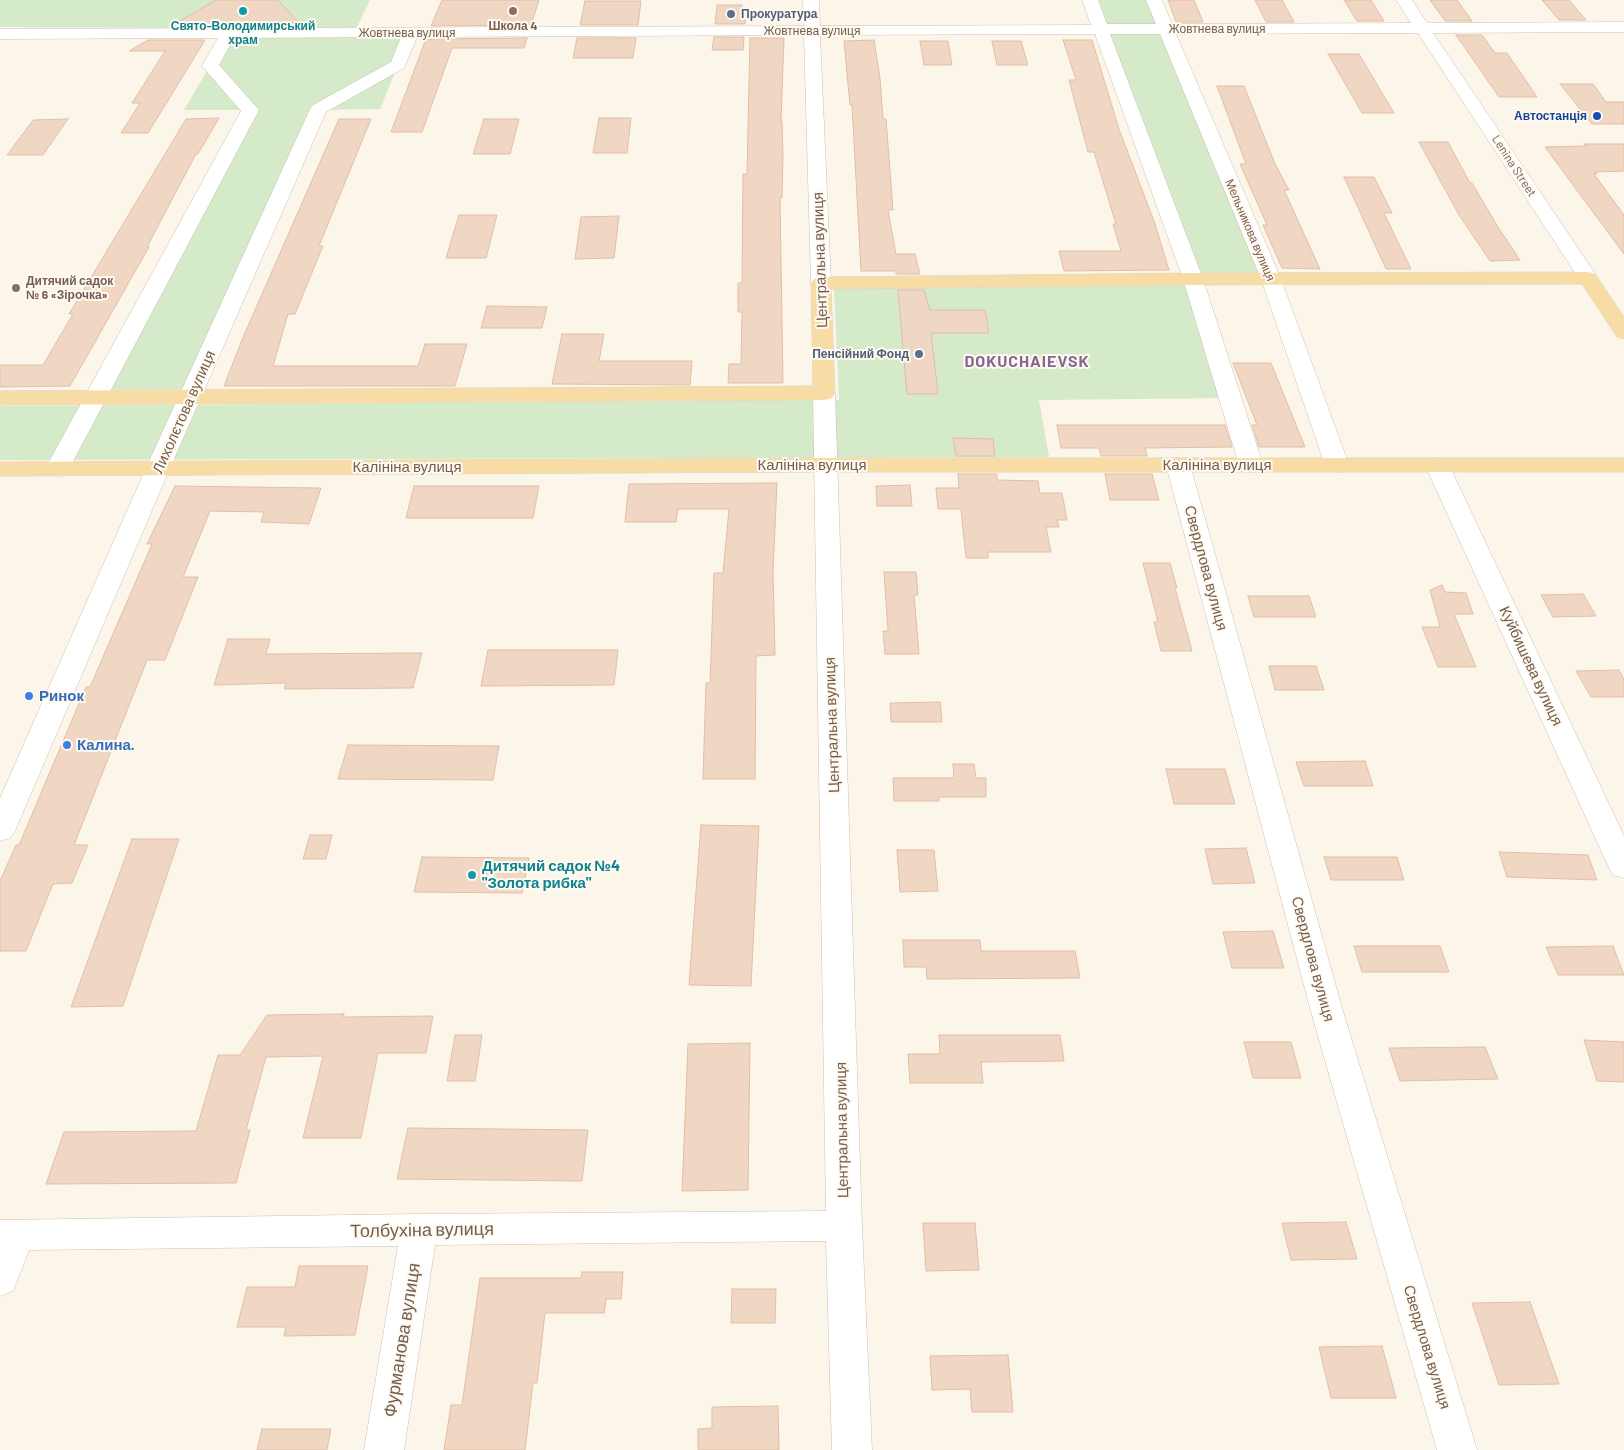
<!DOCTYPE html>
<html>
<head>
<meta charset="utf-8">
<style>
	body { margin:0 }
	canvas { display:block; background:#fcf6ea }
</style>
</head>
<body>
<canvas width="1624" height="1450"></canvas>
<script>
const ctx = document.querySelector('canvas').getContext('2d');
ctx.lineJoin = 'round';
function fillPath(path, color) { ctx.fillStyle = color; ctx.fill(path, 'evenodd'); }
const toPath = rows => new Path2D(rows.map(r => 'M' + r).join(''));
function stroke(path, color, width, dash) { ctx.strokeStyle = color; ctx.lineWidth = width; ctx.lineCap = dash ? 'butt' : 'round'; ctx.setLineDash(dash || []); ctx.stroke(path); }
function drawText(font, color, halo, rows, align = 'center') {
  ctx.font = font + ' Barlow,sans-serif'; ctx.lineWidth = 4; ctx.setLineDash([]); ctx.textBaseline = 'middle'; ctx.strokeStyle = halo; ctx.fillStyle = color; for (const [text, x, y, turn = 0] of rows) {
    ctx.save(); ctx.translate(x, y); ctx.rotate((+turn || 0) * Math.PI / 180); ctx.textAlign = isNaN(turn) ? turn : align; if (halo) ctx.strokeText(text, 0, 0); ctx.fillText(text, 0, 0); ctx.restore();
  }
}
fillPath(toPath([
	[0,0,370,0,356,29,0,27],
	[1090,0,1154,0,1268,273,1191,274],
	[229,33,411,33,380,109,319,110,194,389,100,390,249,110,184,110],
	[1195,285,1230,398,1039,400,1049,457,0,460,0,406,839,400,834,288]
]), '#d4eac8');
const building = toPath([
	[216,0,278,0,298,22,258,26,171,26,216,0],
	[442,0,539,0,531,25,431,26,442,0],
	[1168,0,1194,0,1203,22,1176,22,1168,0],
	[1255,0,1282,0,1294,22,1266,22,1255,0],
	[1344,0,1371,0,1384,21,1357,21,1344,0],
	[1430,0,1457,0,1472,21,1445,21,1430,0],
	[1542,0,1569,0,1586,20,1559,20,1542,0],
	[585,1,641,1,638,25,580,25,585,1],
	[717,5,742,5,742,11,746,11,745,24,715,24,717,5],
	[1456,35,1482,35,1495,53,1507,53,1537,97,1499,97,1456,35],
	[714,37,744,37,743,50,712,50,714,37],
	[527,38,524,48,452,48,422,132,391,132,426,39,527,38],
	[577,38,636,38,633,58,573,58,577,38],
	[750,38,784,38,781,121,782,121,783,156,782,198,780,198,783,383,728,383,729,364,741,364,742,312,738,312,738,283,742,283,743,174,747,174,750,38],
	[148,40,205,40,148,133,121,133,140,103,132,103,165,51,129,51,148,40],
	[874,40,880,78,883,119,886,119,893,210,888,210,896,254,915,254,920,274,896,274,896,271,861,271,852,105,850,105,844,41,874,40],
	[1063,40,1092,40,1119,129,1155,224,1169,270,1064,271,1059,251,1121,251,1113,224,1116,224,1094,152,1088,152,1069,80,1076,80,1063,40],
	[920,41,948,41,952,65,924,65,920,41],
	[992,41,1021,41,1028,65,997,65,992,41],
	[1328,54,1359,54,1394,113,1362,113,1328,54],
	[1560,84,1593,84,1606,102,1624,102,1624,124,1592,124,1560,84],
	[1217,86,1244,86,1275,164,1289,190,1284,190,1320,269,1282,268,1263,225,1267,225,1240,164,1246,164,1217,86],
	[219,118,198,154,196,154,147,247,149,247,70,386,0,387,0,365,43,365,73,314,69,314,186,119,219,118],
	[599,118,631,118,627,153,593,153,599,118],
	[68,119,43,155,7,155,33,120,68,119],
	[339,119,371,119,319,246,323,246,295,314,288,314,273,366,418,366,425,344,467,344,455,386,224,386,244,335,339,119],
	[484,119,519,119,510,154,473,154,484,119],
	[1419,142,1448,142,1470,183,1472,183,1498,227,1520,260,1490,261,1459,215,1419,142],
	[1584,144,1624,144,1624,171,1595,172,1597,174,1594,174,1624,215,1624,254,1545,147,1586,146,1584,144],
	[1344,177,1374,177,1392,213,1384,213,1411,269,1386,269,1344,177],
	[459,215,497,215,486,258,446,258,459,215],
	[619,216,614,258,575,259,581,217,619,216],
	[898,290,924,290,930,310,985,310,989,333,931,333,938,394,907,394,898,290],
	[487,306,547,307,542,328,481,328,487,306],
	[562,334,604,334,599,361,692,361,690,385,552,384,562,334],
	[1233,363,1271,363,1305,447,1259,447,1252,425,1257,425,1233,363],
	[1057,425,1225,425,1232,447,1145,448,1147,456,1101,456,1099,448,1061,448,1057,425],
	[953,438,993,439,995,456,956,456,953,438],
	[958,474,997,474,997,480,1038,481,1040,493,1062,493,1067,520,1057,520,1059,527,1046,527,1051,552,988,552,988,558,966,558,961,509,938,509,936,488,959,488,958,474],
	[1105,474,1152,474,1159,500,1110,500,1105,474],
	[777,483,773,572,775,655,756,656,755,779,703,779,706,683,710,683,714,573,723,573,729,509,678,509,676,522,625,522,629,484,777,483],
	[910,485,912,506,877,506,876,486,910,485],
	[175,486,321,488,309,524,261,522,264,512,210,511,183,577,198,577,165,660,147,660,74,845,88,845,72,883,53,884,26,951,0,951,0,881,16,845,19,845,86,687,90,687,152,544,147,544,175,486],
	[414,486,539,486,533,518,406,518,414,486],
	[1143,563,1170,563,1177,588,1175,588,1192,651,1161,651,1154,622,1158,622,1143,563],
	[884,572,916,572,918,595,914,595,919,654,885,654,883,631,888,631,884,572],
	[1442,585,1445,592,1466,593,1473,614,1454,614,1476,667,1438,667,1422,627,1440,627,1430,590,1442,585],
	[1583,594,1596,616,1553,617,1541,595,1583,594],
	[1248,596,1309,596,1316,617,1254,617,1248,596],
	[228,639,270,639,266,654,422,653,413,688,284,689,286,683,214,685,228,639],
	[488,650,618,650,614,685,481,686,488,650],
	[1269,666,1316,666,1324,690,1275,690,1269,666],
	[1619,670,1624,679,1624,697,1591,697,1576,671,1619,670],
	[940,702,942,722,891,722,890,703,940,702],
	[348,745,499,746,493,780,338,779,348,745],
	[1365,761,1373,786,1304,786,1296,762,1365,761],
	[953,764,974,764,976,778,986,778,986,797,939,797,939,801,894,801,893,778,954,778,953,764],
	[1166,769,1225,769,1235,804,1174,804,1166,769],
	[701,825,759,826,751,986,689,985,701,825],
	[310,835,332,835,326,859,303,859,310,835],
	[132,839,179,839,123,1006,71,1007,132,839],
	[1246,848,1255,883,1213,884,1205,849,1246,848],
	[897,850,934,850,938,891,900,892,897,850],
	[1499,852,1588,855,1597,880,1507,877,1499,852],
	[422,857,529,858,522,893,414,892,422,857],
	[1324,857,1397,857,1404,880,1331,880,1324,857],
	[1273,931,1284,968,1232,968,1223,932,1273,931],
	[903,940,980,940,981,951,1075,951,1080,978,927,979,926,967,904,967,903,940],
	[1354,946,1440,946,1449,972,1362,972,1354,946],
	[1613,946,1624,975,1558,975,1546,947,1613,946],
	[344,1014,343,1017,433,1016,426,1053,378,1053,361,1138,303,1138,323,1056,266,1057,246,1130,250,1130,236,1183,46,1184,64,1132,196,1131,218,1055,240,1055,267,1015,344,1014],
	[455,1035,482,1035,475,1081,447,1081,455,1035],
	[939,1035,1060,1035,1064,1061,981,1062,983,1083,910,1083,908,1054,940,1054,939,1035],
	[1584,1040,1624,1042,1624,1082,1597,1081,1584,1040],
	[1244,1042,1291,1042,1301,1078,1253,1078,1244,1042],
	[750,1043,748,1190,682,1191,688,1044,750,1043],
	[1485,1047,1498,1079,1400,1081,1389,1048,1485,1047],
	[408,1128,588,1130,582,1181,397,1179,408,1128],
	[1346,1222,1357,1259,1291,1260,1282,1223,1346,1222],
	[923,1223,975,1223,979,1270,926,1271,923,1223],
	[299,1266,368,1266,355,1335,284,1336,286,1327,237,1327,247,1287,295,1287,299,1266],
	[582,1272,623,1272,621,1299,606,1299,604,1313,545,1313,537,1383,533,1383,525,1450,444,1450,451,1405,462,1405,480,1278,581,1278,582,1272],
	[732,1289,776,1289,775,1323,731,1323,732,1289],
	[1530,1302,1559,1384,1499,1385,1472,1303,1530,1302],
	[1382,1346,1396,1398,1331,1398,1319,1347,1382,1346],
	[1008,1355,1013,1412,972,1412,970,1389,932,1390,930,1356,1008,1355],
	[778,1406,779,1450,698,1450,698,1429,712,1428,712,1407,778,1406],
	[262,1429,331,1429,327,1450,257,1450,262,1429]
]);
fillPath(building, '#f0d7c3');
stroke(building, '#e2bea4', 1);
const minor = toPath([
	[803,0,819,0,820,26,1091,25,1082,0,1098,0,1107,24,1156,24,1146,0,1162,0,1172,24,1411,23,1396,0,1412,0,1427,23,1624,22,1624,32,1433,33,1598,278,1595,282,1588,284,1581,282,1418,33,1176,34,1281,279,1349,465,1345,470,1337,472,1329,470,1325,465,1261,279,1160,34,1110,34,1203,279,1263,465,1259,470,1251,472,1243,470,1239,465,1183,279,1095,34,820,35,831,283,828,287,821,289,814,287,811,283,804,35,417,37,404,68,326,112,170,468,15,831,10,838,0,841,0,798,146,468,310,109,313,105,391,62,401,37,234,38,219,65,259,110,69,469,65,474,57,476,49,474,45,469,241,111,202,66,218,38,0,39,0,29,804,26,803,0],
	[824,386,832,388,835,393,862,1226,872,1450,832,1450,826,1241,435,1245,404,1450,364,1450,398,1246,29,1250,13,1291,0,1296,0,1220,419,1214,826,1211,813,393,816,388,824,386],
	[1178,458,1186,460,1190,465,1342,1008,1477,1450,1437,1450,1310,1008,1166,465,1170,460,1178,458],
	[1437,458,1445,460,1449,465,1624,836,1624,878,1613,875,1609,868,1425,465,1429,460,1437,458]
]);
const major = toPath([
	[1588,272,1595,274,1624,317,1624,339,1617,337,1582,284,1193,285,831,289,835,393,832,398,824,400,0,405,0,391,813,386,811,283,814,279,821,277,1193,273,1588,272],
	[825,458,1624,458,1624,472,825,472,0,476,0,462,825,458]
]);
stroke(minor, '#cebeb0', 1);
stroke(major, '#dbd5d1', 1);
fillPath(minor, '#fff');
fillPath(major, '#f7dca6');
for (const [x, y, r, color] of [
	[243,11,5,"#0f9aa8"],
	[513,11,5,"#8d6e63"],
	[731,14,5,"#5c6f8a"],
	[1597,116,5,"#1a4fb4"],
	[16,288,5,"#8d6e63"],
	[919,354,5,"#5c6f8a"],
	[29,696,5,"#3f7fe0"],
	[67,745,5,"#3f7fe0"],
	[472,875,5,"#0f9aa8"]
]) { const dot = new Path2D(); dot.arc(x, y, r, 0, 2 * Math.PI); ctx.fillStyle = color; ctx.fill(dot); stroke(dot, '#fefaf1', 2); }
drawText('bold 12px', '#4e5e75', '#fefaf1', [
	["Прокуратура",741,14],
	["Пенсійний Фонд",909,354,"right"]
], 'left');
drawText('bold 12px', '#0d838f', '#fefaf1', [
	["Свято-Володимирський",243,26],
	["храм",243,40]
]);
drawText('bold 12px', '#785e54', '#fefaf1', [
	["Школа 4",513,26],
	["Дитячий садок",26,281,"left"],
	["№ 6 «Зірочка»",26,295,"left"]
]);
drawText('12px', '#765e4e', '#fefaf1', [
	["Жовтнева вулиця",1217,29],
	["Жовтнева вулиця",812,31],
	["Жовтнева вулиця",407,33],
	["Lenina Street",1514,166,57],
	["Мельникова вулиця",1250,230,67]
]);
drawText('bold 12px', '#164399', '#fefaf1', [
	["Автостанція",1587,116]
], 'right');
drawText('15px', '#765e4e', '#fefaf1', [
	["Центральна вулиця",820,260,-92],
	["Лихолєтова вулиця",184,412,-66],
	["Калініна вулиця",812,465],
	["Калініна вулиця",1217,465],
	["Калініна вулиця",407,467],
	["Свердлова вулиця",1206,568,75],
	["Куйбишева вулиця",1531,666,65],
	["Центральна вулиця",832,725,-92],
	["Свердлова вулиця",1313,959,75],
	["Центральна вулиця",842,1130,-91],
	["Свердлова вулиця",1427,1347,73]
]);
drawText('bold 15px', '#366cbe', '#fefaf1', [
	["Ринок",39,696],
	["Калина.",77,745]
], 'left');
drawText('bold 15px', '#0d838f', '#fefaf1', [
	["Дитячий садок №4",482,866],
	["\"Золота рибка\"",482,883]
], 'left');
ctx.letterSpacing = '1px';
drawText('bold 16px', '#856692', '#fefaf1', [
	["DOKUCHAIEVSK",1027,362]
]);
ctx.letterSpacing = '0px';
drawText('18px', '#765e4e', '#fefaf1', [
	["Толбухіна вулиця",422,1230,-1],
	["Фурманова вулиця",402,1340,-81]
]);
</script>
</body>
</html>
